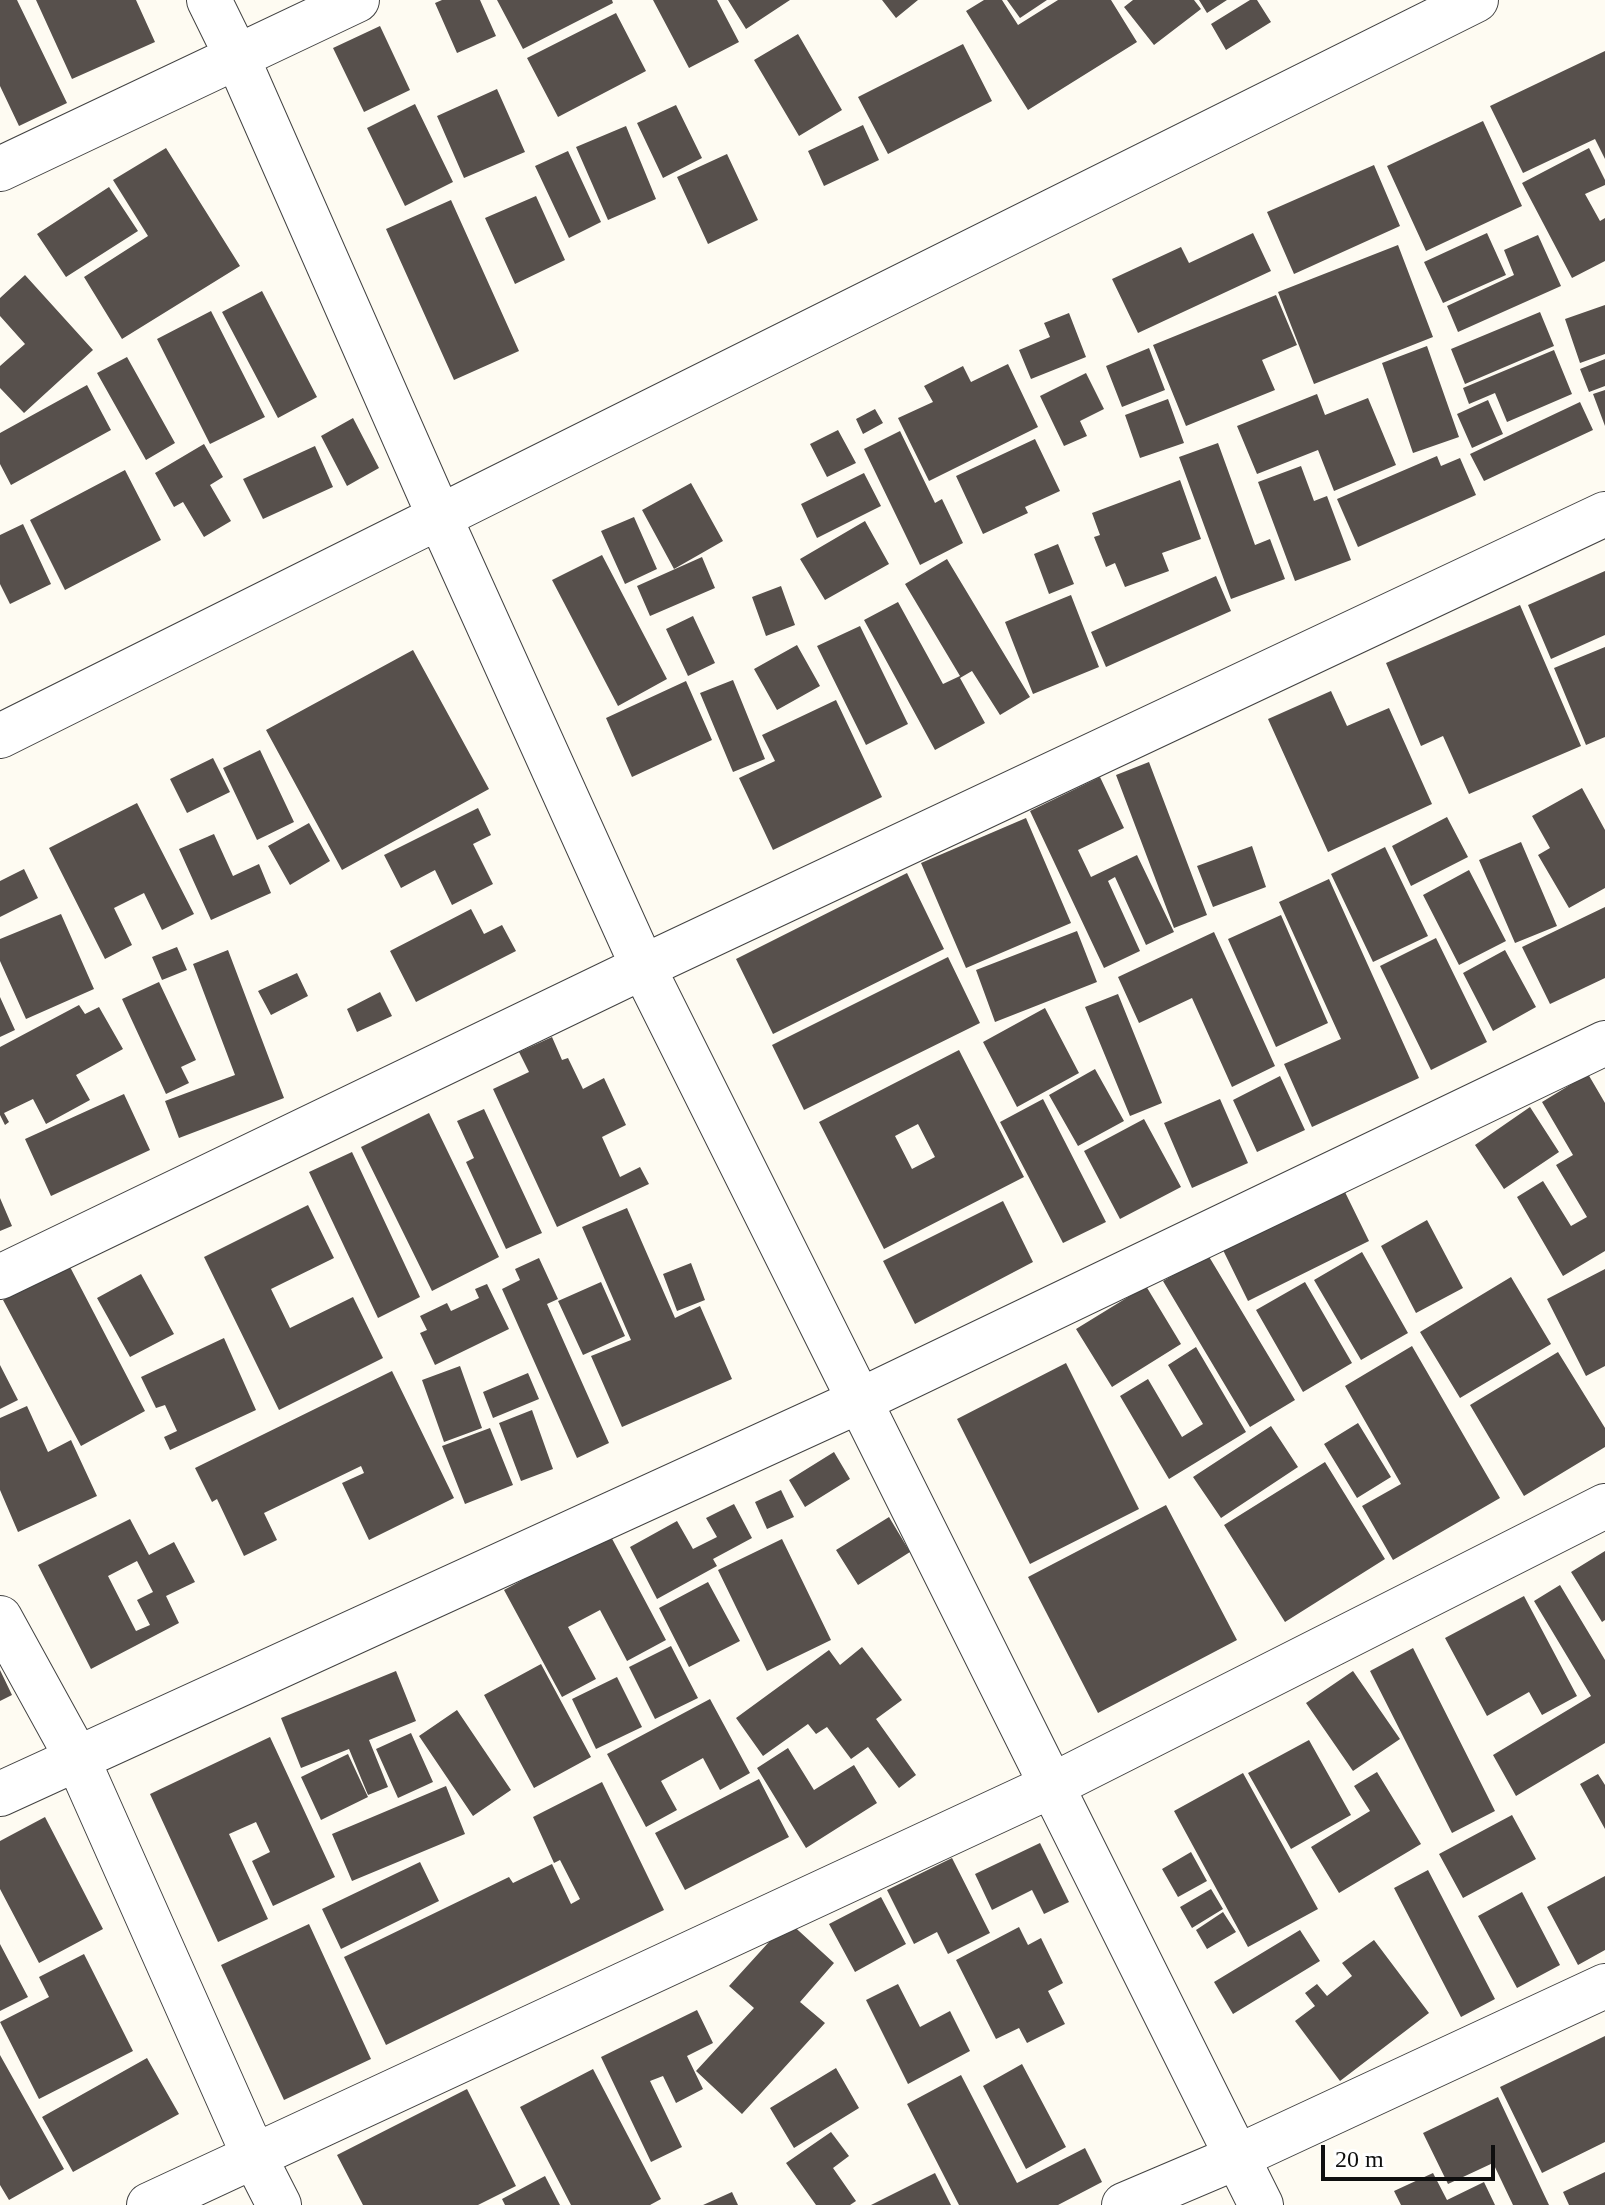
<!DOCTYPE html>
<html>
<head>
<meta charset="utf-8">
<style>
	body { margin:0 }
	#map { position:relative; width:1605px; height:2205px; overflow:hidden; background:#fefbf2; font-family:"Times New Roman",serif }
	canvas { display:block }
	.scale { position:absolute; left:1321px; top:2145px; width:174px; height:36px; box-sizing:border-box; border:4px solid #0f0f0f; border-top:0; padding-left:10px; font-size:24px; line-height:28px; white-space:nowrap; color:#0f0f0f; -webkit-text-stroke:6px #fff; paint-order:stroke }
</style>
</head>
<body>
<div id="map">
<canvas width="1605" height="2205"></canvas>
<div class="scale">20 m</div>
</div>
<script>
const ctx = document.querySelector('canvas').getContext('2d');
ctx.lineJoin = 'round';
function fillPath(path, color) { ctx.fillStyle = color; ctx.fill(path, 'evenodd'); }
const toPath = rows => new Path2D(rows.map(r => 'M' + r).join(''));
function stroke(path, color, width, dash) { ctx.strokeStyle = color; ctx.lineWidth = width; ctx.lineCap = dash ? 'butt' : 'round'; ctx.setLineDash(dash || []); ctx.stroke(path); }
fillPath(toPath([
	[0,0,17,0,67,103,19,126,0,86],
	[36,0,136,0,155,42,72,79],
	[442,0,480,0,496,36,457,53,435,3],
	[497,0,612,0,613,3,523,49],
	[653,0,717,0,739,42,689,68],
	[728,0,790,0,746,29],
	[882,0,918,0,896,18],
	[984,0,1002,0,1018,25,1058,0,1111,0,1137,42,1028,110,966,11],
	[1007,0,1047,0,1020,18],
	[1133,0,1194,0,1201,9,1154,45,1124,7],
	[1199,0,1227,0,1207,13],
	[1250,0,1257,0,1271,22,1226,50,1211,24],
	[616,13,646,71,558,117,527,58],
	[380,26,410,90,364,112,333,48],
	[798,34,842,110,799,136,754,60],
	[963,44,992,101,888,154,858,97],
	[1605,51,1605,159,1595,139,1523,173,1490,106],
	[497,89,525,152,464,178,437,116],
	[415,104,453,182,405,206,367,128],
	[676,105,702,158,663,178,637,123],
	[1483,121,1522,206,1426,251,1387,166],
	[863,125,879,160,824,186,808,151],
	[626,126,656,199,608,220,576,147],
	[166,148,240,266,122,339,84,277,148,236,113,180],
	[1589,148,1605,180,1605,185,1585,194,1600,221,1605,218,1605,261,1572,278,1522,183],
	[568,151,601,222,569,238,535,166],
	[727,154,758,220,708,244,677,177],
	[1374,165,1400,226,1294,274,1267,212],
	[109,187,138,231,66,277,37,234],
	[536,196,565,260,515,284,485,218],
	[451,200,519,351,454,380,386,229],
	[1253,233,1271,271,1138,333,1112,279,1181,247,1189,263],
	[1487,233,1506,275,1443,303,1424,262],
	[1538,235,1561,286,1458,332,1447,306,1514,275,1504,250],
	[1398,245,1433,337,1314,384,1278,292],
	[25,275,93,350,24,413,0,388,0,366,25,344,0,316,0,298],
	[262,291,317,397,278,418,222,312],
	[1276,295,1297,345,1262,360,1275,390,1186,426,1153,345],
	[1605,305,1605,354,1580,363,1565,319],
	[211,311,265,417,210,444,157,339],
	[1540,312,1554,346,1465,384,1451,349],
	[1069,313,1086,357,1031,379,1019,350,1050,337,1044,323],
	[1427,346,1459,437,1413,453,1382,363],
	[1149,348,1165,390,1122,407,1106,366],
	[1554,350,1572,394,1507,422,1495,393,1469,404,1463,388],
	[127,357,175,443,146,460,97,373],
	[1605,359,1605,386,1589,392,1580,369],
	[1008,364,1038,427,929,481,898,418,933,402,924,386,963,366,971,382],
	[1086,373,1104,409,1080,421,1087,436,1064,446,1040,396],
	[87,385,111,430,11,485,0,464,0,433],
	[1605,390,1605,426,1593,394],
	[1317,394,1325,415,1368,398,1396,465,1334,491,1318,450,1257,474,1237,426],
	[1168,399,1184,443,1140,458,1125,415],
	[1488,400,1503,434,1472,448,1457,414],
	[1580,402,1593,430,1484,481,1470,454],
	[875,409,883,423,863,434,856,419],
	[353,418,379,468,347,486,321,436],
	[838,430,856,463,827,477,810,444],
	[900,431,935,503,942,499,963,543,920,565,864,449],
	[1035,439,1060,491,1025,507,1028,513,983,534,956,476],
	[1218,443,1255,545,1270,539,1285,579,1231,599,1179,457],
	[204,444,223,477,210,485,231,521,204,537,183,502,174,507,155,473],
	[315,446,333,487,263,519,243,479],
	[1437,456,1441,466,1460,458,1476,495,1358,547,1337,499],
	[1301,466,1314,501,1327,496,1351,560,1295,581,1258,482],
	[125,470,161,540,65,590,30,520],
	[864,473,881,506,817,538,801,504],
	[1180,480,1201,539,1162,553,1169,571,1125,587,1115,563,1106,567,1094,537,1100,535,1092,513],
	[691,483,723,541,674,569,642,510],
	[634,517,657,569,625,584,601,531],
	[865,521,889,564,825,600,800,559],
	[23,524,51,584,10,604,0,584,0,535],
	[1058,544,1074,584,1049,594,1034,554],
	[602,555,667,679,618,706,552,580],
	[702,557,715,588,650,616,637,586],
	[947,559,1030,697,1000,715,972,671,960,678,985,723,935,750,864,620,898,602,943,684,960,676,905,584],
	[1605,571,1605,635,1551,659,1528,605],
	[1216,576,1231,611,1106,667,1091,632],
	[781,586,795,625,766,636,752,597],
	[1071,595,1099,667,1033,694,1005,622],
	[1520,605,1581,746,1469,794,1443,736,1421,746,1386,663],
	[693,616,715,663,688,676,666,629],
	[860,626,908,724,866,745,817,646],
	[797,645,820,686,777,710,754,669],
	[1605,647,1605,737,1586,745,1554,668],
	[413,650,489,789,342,870,266,730],
	[733,680,765,759,733,772,700,693],
	[686,681,712,740,632,777,606,718],
	[1331,691,1347,726,1389,708,1432,804,1328,852,1268,719],
	[836,700,882,797,773,850,739,778,775,761,762,735],
	[260,750,294,822,257,840,223,768],
	[213,758,230,792,187,813,170,779],
	[1149,762,1207,915,1174,928,1116,775],
	[1100,777,1124,828,1078,850,1091,877,1137,855,1174,932,1146,945,1115,877,1108,881,1140,951,1104,968,1030,811],
	[1582,788,1605,830,1605,888,1569,908,1538,855,1550,848,1532,816],
	[137,803,194,914,162,930,144,893,114,908,132,945,105,959,49,848],
	[478,808,491,835,473,844,493,884,452,905,435,870,401,888,384,855],
	[1447,817,1468,857,1411,886,1392,846],
	[1026,818,1071,923,966,968,921,863],
	[309,823,330,861,290,885,268,846],
	[214,834,233,876,259,864,271,893,211,920,179,849],
	[1521,842,1557,926,1515,943,1479,860],
	[1252,846,1266,887,1213,907,1197,866],
	[1385,847,1428,936,1373,962,1331,874],
	[24,869,38,898,0,917,0,881],
	[1469,870,1506,941,1459,965,1423,895],
	[907,873,944,949,773,1034,736,959],
	[1329,879,1419,1078,1312,1127,1284,1064,1341,1039,1279,902],
	[1605,907,1605,978,1550,1004,1522,947],
	[471,909,484,934,502,925,516,951,416,1002,390,951],
	[61,914,94,989,26,1019,0,961,0,939],
	[1281,915,1328,1023,1276,1047,1228,939],
	[1077,931,1097,982,995,1022,976,970],
	[1214,932,1275,1066,1232,1087,1192,998,1139,1023,1118,977],
	[1436,938,1487,1042,1431,1070,1380,966],
	[177,947,187,970,162,980,152,957],
	[228,950,284,1098,179,1138,165,1101,235,1075,193,964],
	[1505,950,1536,1007,1493,1031,1463,973],
	[948,957,980,1023,804,1110,772,1045],
	[297,973,308,996,271,1015,258,991],
	[159,982,196,1060,181,1067,189,1083,166,1094,122,999],
	[380,992,392,1016,357,1032,347,1009],
	[1118,994,1162,1103,1130,1116,1085,1007],
	[0,997,15,1030,0,1037],
	[79,1005,85,1014,99,1007,123,1049,76,1075,90,1100,46,1124,33,1099,4,1113,9,1122,5,1125,0,1115,0,1047],
	[1045,1008,1079,1073,1017,1107,983,1042],
	[552,1037,562,1060,568,1058,583,1089,604,1078,626,1125,602,1137,620,1177,640,1167,649,1184,557,1227,493,1089,529,1072,519,1052],
	[959,1050,1024,1177,884,1249,819,1122],
	[918,1124,935,1157,912,1169,895,1136],
	[1095,1069,1124,1121,1078,1146,1049,1095],
	[1588,1074,1605,1103,1605,1251,1563,1276,1517,1197,1543,1181,1571,1226,1587,1217,1556,1165,1573,1155,1542,1102],
	[1280,1076,1305,1130,1257,1152,1233,1100],
	[124,1094,150,1150,51,1196,25,1139],
	[1043,1099,1106,1222,1063,1243,1000,1122],
	[1220,1099,1248,1163,1192,1188,1164,1123],
	[1530,1107,1559,1152,1504,1189,1475,1145],
	[484,1109,542,1233,506,1249,466,1162,474,1158,457,1121],
	[429,1113,499,1257,432,1291,361,1147],
	[1144,1119,1181,1187,1120,1219,1084,1151],
	[352,1152,420,1297,378,1318,309,1172],
	[1343,1188,1369,1241,1248,1301,1222,1248],
	[0,1198,12,1226,0,1231],
	[1003,1201,1033,1262,915,1324,883,1261],
	[308,1205,334,1258,271,1289,290,1328,353,1297,383,1358,279,1410,204,1257],
	[627,1208,675,1318,700,1306,732,1379,622,1427,591,1356,631,1340,582,1227],
	[1427,1220,1463,1288,1416,1313,1381,1246],
	[1362,1252,1408,1333,1361,1360,1314,1280],
	[1208,1255,1295,1400,1250,1427,1163,1281],
	[539,1258,558,1299,547,1304,609,1443,577,1458,502,1289,520,1280,515,1269],
	[691,1263,705,1300,677,1311,663,1274],
	[69,1265,145,1411,81,1446,3,1300],
	[1605,1269,1605,1366,1586,1376,1547,1299],
	[141,1274,174,1334,130,1357,97,1298],
	[1511,1277,1551,1344,1460,1398,1420,1332],
	[601,1282,625,1336,583,1355,558,1301],
	[1305,1282,1352,1363,1303,1392,1256,1310],
	[487,1284,509,1329,435,1365,420,1333,427,1330,420,1316,447,1303,451,1311,479,1298,475,1289],
	[1146,1286,1181,1344,1112,1387,1076,1329],
	[224,1338,256,1410,170,1450,164,1437,177,1431,165,1405,156,1408,141,1377],
	[1412,1346,1500,1498,1393,1560,1362,1506,1401,1484,1345,1386],
	[1196,1347,1246,1432,1169,1479,1120,1396,1148,1379,1182,1437,1203,1424,1168,1365],
	[1558,1352,1605,1428,1605,1447,1524,1496,1470,1405],
	[1066,1363,1139,1509,1030,1564,957,1419],
	[0,1365,18,1400,0,1409],
	[460,1366,482,1428,444,1442,422,1380],
	[392,1371,454,1498,369,1540,342,1483,364,1473,361,1466,264,1513,277,1540,244,1556,217,1499,212,1502,195,1468],
	[528,1373,539,1399,493,1418,483,1392],
	[27,1406,48,1452,71,1440,97,1496,18,1532,0,1490,0,1418],
	[532,1410,553,1469,521,1481,499,1423],
	[1358,1423,1391,1477,1357,1498,1324,1444],
	[1271,1426,1298,1467,1221,1518,1193,1477],
	[490,1428,513,1485,465,1504,442,1446],
	[834,1452,850,1479,805,1507,789,1480],
	[1325,1462,1385,1559,1285,1622,1224,1525],
	[781,1490,794,1517,767,1529,755,1502],
	[734,1504,752,1538,713,1559,717,1566,657,1599,630,1547,677,1521,693,1549,717,1537,706,1518],
	[1166,1505,1237,1640,1098,1713,1028,1577],
	[889,1517,910,1552,858,1585,836,1550],
	[130,1519,149,1555,174,1542,195,1582,166,1596,179,1623,91,1669,38,1565],
	[137,1561,153,1592,137,1600,150,1625,136,1631,108,1576],
	[609,1533,666,1640,627,1661,600,1610,568,1627,596,1679,562,1697,504,1590],
	[782,1539,831,1640,767,1671,718,1570],
	[1605,1551,1605,1620,1602,1622,1571,1572],
	[708,1582,740,1641,689,1667,659,1608],
	[1560,1585,1605,1660,1605,1743,1516,1796,1493,1755,1591,1696,1534,1601],
	[1524,1596,1577,1696,1542,1715,1529,1692,1487,1716,1445,1638],
	[671,1646,698,1698,655,1719,629,1667],
	[862,1647,902,1700,876,1719,916,1775,899,1788,868,1747,851,1759,827,1727,816,1734,808,1724,763,1756,736,1718,829,1650,840,1665],
	[1413,1648,1495,1811,1452,1833,1370,1671],
	[541,1664,591,1757,534,1788,484,1695],
	[0,1670,12,1695,0,1701],
	[396,1671,416,1721,369,1740,388,1787,368,1795,349,1749,301,1768,281,1718],
	[1353,1671,1400,1739,1353,1771,1306,1703],
	[617,1677,642,1727,596,1749,572,1699],
	[710,1699,750,1773,720,1790,703,1758,661,1781,677,1810,646,1827,607,1754],
	[457,1710,511,1790,473,1816,419,1736],
	[411,1733,433,1782,398,1798,376,1749],
	[270,1737,335,1877,273,1906,252,1861,270,1852,256,1822,229,1834,268,1919,218,1942,150,1794],
	[1309,1740,1351,1815,1291,1849,1248,1773],
	[788,1748,814,1790,854,1765,877,1803,806,1848,757,1768],
	[348,1754,368,1797,321,1820,301,1777],
	[1377,1772,1421,1844,1339,1893,1311,1847,1370,1811,1354,1786],
	[1243,1773,1318,1909,1248,1947,1174,1811],
	[1598,1774,1605,1785,1605,1829,1580,1784],
	[759,1779,789,1837,685,1890,655,1833],
	[602,1782,664,1910,386,2045,344,1957,509,1877,513,1883,552,1864,571,1904,580,1899,560,1860,554,1863,533,1817],
	[446,1786,465,1834,352,1881,332,1834],
	[1512,1815,1536,1859,1463,1898,1439,1854],
	[45,1817,103,1929,39,1963,0,1889,0,1841],
	[1040,1843,1069,1902,1044,1914,1032,1890,992,1910,975,1874],
	[1191,1852,1207,1881,1178,1897,1162,1869],
	[952,1858,990,1933,948,1954,937,1932,914,1944,887,1890],
	[420,1862,439,1901,341,1949,322,1909],
	[1428,1870,1495,1999,1461,2017,1394,1888],
	[1605,1876,1605,1950,1578,1965,1547,1907],
	[1211,1889,1223,1909,1192,1928,1180,1907],
	[1522,1892,1560,1965,1517,1988,1478,1916],
	[881,1897,906,1944,855,1972,829,1924],
	[1223,1912,1236,1932,1207,1949,1196,1930],
	[788,1921,834,1963,800,2002,825,2023,742,2114,696,2071,754,2008,729,1986],
	[309,1924,371,2059,284,2100,221,1965],
	[1019,1927,1028,1945,1041,1938,1063,1983,1048,1991,1065,2024,1027,2043,1019,2028,996,2039,956,1960],
	[1300,1930,1320,1961,1233,2014,1214,1982],
	[1374,1940,1429,2013,1340,2081,1295,2021,1315,2006,1305,1993,1317,1984,1327,1996,1352,1976,1342,1963],
	[0,1944,28,1997,0,2011],
	[84,1954,133,2051,39,2099,0,2022,49,1997,39,1977],
	[898,1984,920,2027,950,2011,970,2051,908,2084,866,2000],
	[697,2010,713,2043,687,2056,703,2089,676,2103,663,2076,650,2081,682,2147,651,2162,601,2057],
	[1605,2036,1605,2142,1542,2173,1500,2087],
	[0,2055,64,2169,9,2200,0,2185],
	[147,2058,179,2114,73,2172,42,2117],
	[1022,2064,1066,2147,1026,2169,983,2086],
	[836,2068,859,2108,794,2148,770,2108],
	[593,2069,661,2199,650,2205,571,2205,520,2107],
	[961,2075,1017,2183,1085,2148,1102,2182,1058,2205,959,2205,907,2104],
	[467,2089,516,2186,478,2205,363,2205,337,2155],
	[1498,2097,1549,2205,1513,2205,1493,2163,1448,2184,1423,2133],
	[831,2132,849,2156,833,2168,856,2201,850,2205,816,2205,786,2163],
	[1605,2172,1605,2205,1569,2205,1563,2192],
	[935,2173,951,2205,871,2205],
	[1433,2173,1447,2200,1484,2182,1495,2205,1401,2205,1394,2191],
	[545,2176,560,2205,505,2205,502,2199],
	[732,2192,738,2205,703,2205]
]), '#57504c');
const street = toPath([
	[209,0,237,57,440,518,643,967,1261,2205],
	[0,169,357,0],
	[0,736,1476,0],
	[0,1277,643,967,1605,514],
	[0,1618,77,1758,254,2156,279,2205],
	[0,1794,859,1401,1605,1043],
	[149,2205,1053,1785,1605,1506],
	[1124,2205,1237,2157,1605,1986]
]);
stroke(street, '#424242', 46);
stroke(street, '#fff', 44);
</script>
</body>
</html>
